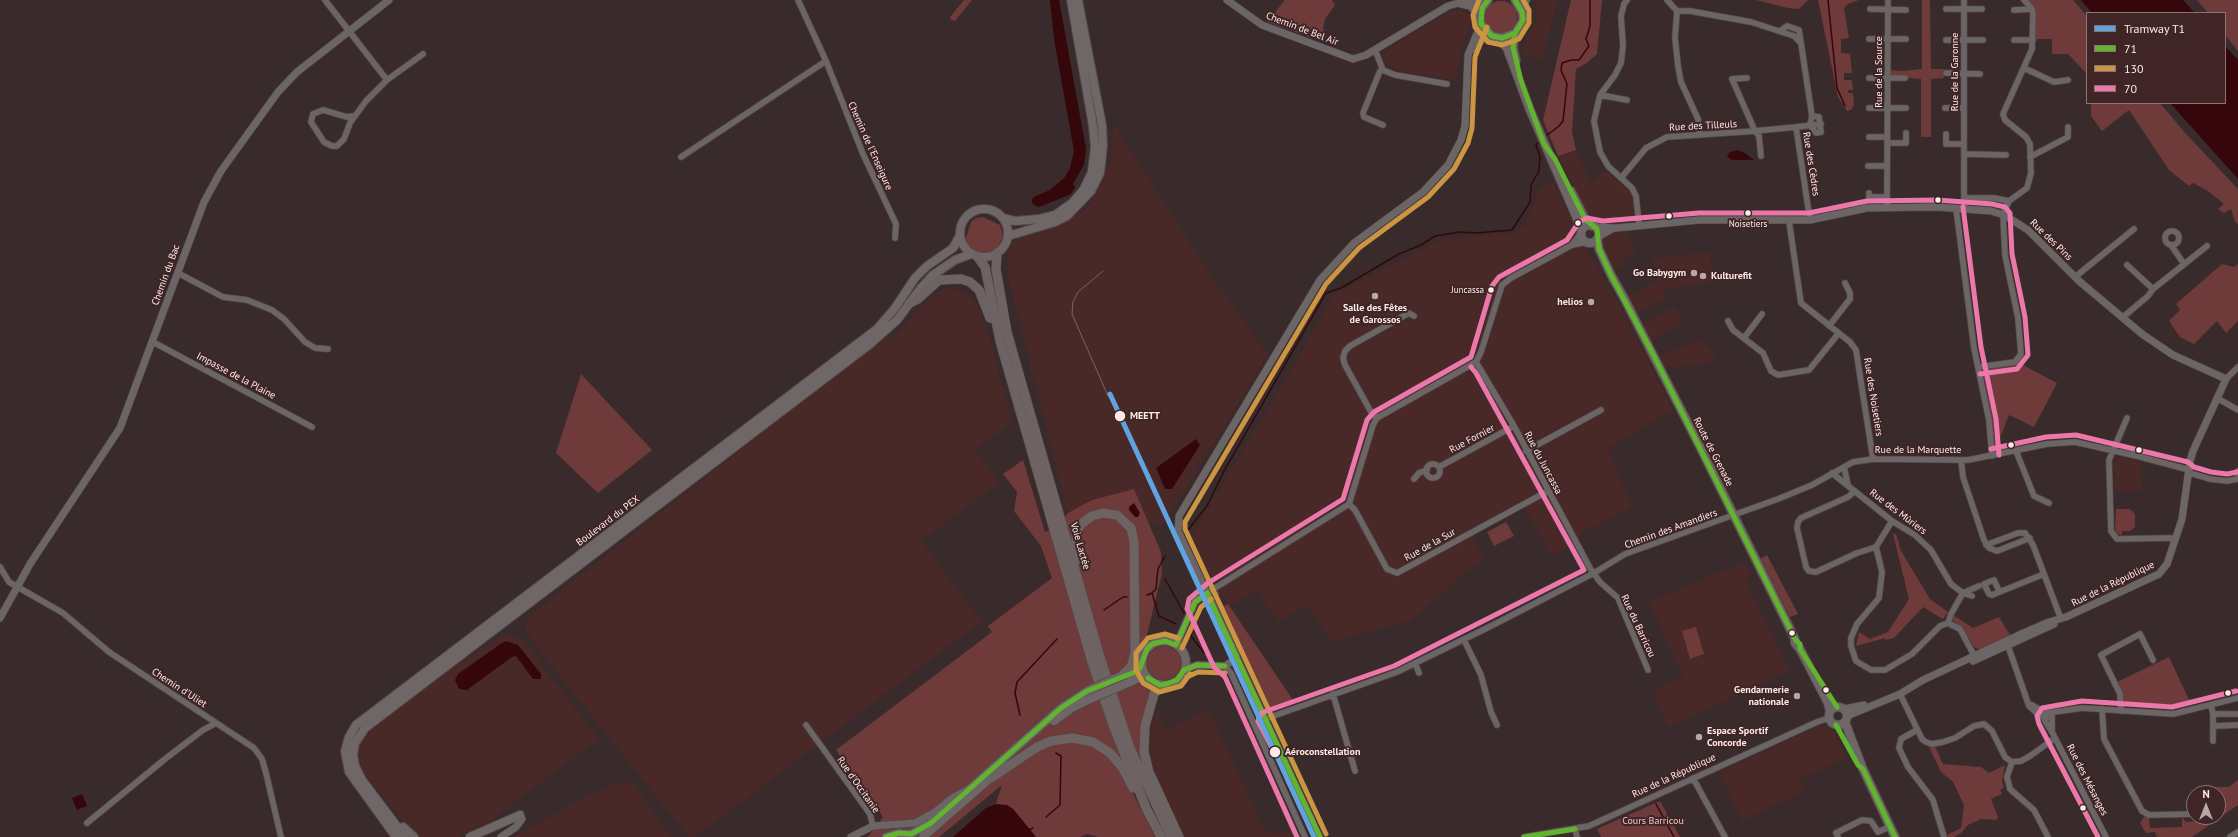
<!DOCTYPE html>
<html>
<head>
<meta charset="utf-8">
<style>
	body { margin:0 }
	#map { position:relative; width:2238px; height:837px; overflow:hidden; background:#392b2b; font-family:"PT Sans",sans-serif }
	canvas { display:block }
	.legend { position:absolute; left:2086px; top:12px; width:140px; height:92px; box-sizing:border-box; background:#3f2525; border:1px solid #8b7474; margin:0; padding:5px 7px; list-style:none; font-size:12px; color:#fdebea }
	.legend li { display:flex; align-items:center; gap:8px; height:20px }
	.legend b { width:20px; border:1px solid #8b7474 }
	.north { position:absolute; left:2186px; top:785px; width:40px; height:40px; box-sizing:border-box; background:#3f2525; border:1px solid #8b7474; border-radius:50%; rotate:0deg; font-size:11px; font-weight:700; line-height:16px; text-align:center; color:#fdebea }
	.north::after { content:''; display:block; margin:auto; width:14px; height:18px; background:#b8a8a7; clip-path:polygon(50% 0,100% 100%,50% 72%,0 100%) }
</style>
</head>
<body>
<div id="map">
<canvas width="2238" height="837"></canvas>
<ul class="legend">
<li><b style="height:5px;background:#60a3e1"></b>Tramway T1</li>
<li><b style="height:5px;background:#61b42e"></b>71</li>
<li><b style="height:5px;background:#cb9542"></b>130</li>
<li><b style="height:5px;background:#ec78ab"></b>70</li>
</ul>
<div class="north">N</div>
</div>
<script>
const ctx = document.querySelector('canvas').getContext('2d');
ctx.lineJoin = 'round';
function fillPath(path, color) { ctx.fillStyle = color; ctx.fill(path, 'evenodd'); }
const toPath = rows => new Path2D(rows.map(r => 'M' + r).join(''));
function stroke(path, color, width, dash) { ctx.strokeStyle = color; ctx.lineWidth = width; ctx.lineCap = dash ? 'butt' : 'round'; ctx.setLineDash(dash || []); ctx.stroke(path); }
function drawText(font, color, halo, rows, align = 'center') {
  ctx.font = font + ' "PT Sans",sans-serif'; ctx.lineWidth = 4; ctx.setLineDash([]); ctx.textBaseline = 'middle'; ctx.strokeStyle = halo; ctx.fillStyle = color; for (const [text, x, y, turn = 0] of rows) {
    ctx.save(); ctx.translate(x, y); ctx.rotate((+turn || 0) * Math.PI / 180); ctx.textAlign = isNaN(turn) ? turn : align; if (halo) ctx.strokeText(text, 0, 0); ctx.fillText(text, 0, 0); ctx.restore();
  }
}
fillPath(toPath([
	[1540,0,1558,0,1541,60,1524,55,1523,45,1536,18,1536,1],
	[1459,10,1470,15,1472,21,1461,52,1457,70,1457,80,1400,71,1387,65,1384,58,1387,51,1395,44,1452,11],
	[1113,124,1211,275,1268,355,1162,527,1092,500,1068,513,1008,275,1008,253,1014,241,1027,234,1068,221,1090,205,1111,162],
	[1576,150,1591,182,1606,171,1630,191,1633,196,1635,211,1634,216,1630,221,1612,225,1597,224,1588,216,1558,156],
	[1552,181,1587,251,1616,298,1673,410,1608,448,1632,507,1578,535,1573,544,1552,555,1524,507,1472,536,1485,560,1463,573,1447,590,1411,620,1332,642,1305,604,1279,622,1257,590,1229,607,1220,589,1213,583,1209,576,1205,574,1189,540,1296,362,1333,295,1443,239,1513,233,1526,224,1539,190],
	[1625,230,1636,251,1624,260,1626,264,1615,271,1602,243,1602,239,1614,232],
	[1709,251,1715,282,1664,290,1666,298,1637,313,1628,297,1657,281,1653,259],
	[950,288,966,293,977,305,989,336,1012,422,975,450,1000,483,921,541,982,621,695,837,689,837,546,659,526,631,527,618,887,334,892,338,934,293],
	[1674,306,1685,322,1652,341,1642,324],
	[1700,339,1717,357,1705,364,1673,368,1671,365,1665,368,1659,356],
	[2121,457,2141,462,2142,491,2114,492,2113,479,2116,477,2115,473,2113,472,2113,462],
	[1744,562,1751,576,1745,579,1790,671,1668,727,1653,691,1683,677,1649,602],
	[512,635,522,639,599,739,489,822,460,837,419,837,409,829,362,770,358,754,360,743,364,735,375,724,418,691,499,637],
	[1156,709,1161,710,1159,717,1164,730,1209,710,1264,830,1276,835,1289,829,1293,837,1184,837,1152,767,1149,739],
	[1821,725,1834,732,1847,758,1800,779,1805,791,1742,821,1720,772],
	[617,783,633,783,671,837,514,837,588,795]
]), '#482928');
fillPath(toPath([
	[964,0,972,0,955,21,951,20,950,17],
	[1285,0,1332,0,1335,5,1325,19,1323,28,1326,38,1321,41,1267,22],
	[1571,0,1602,0,1597,54,1588,62,1576,69,1572,132,1576,150,1558,156,1543,120],
	[1756,0,1808,0,1799,9,1788,8],
	[1818,0,1859,0,1848,4,1844,8,1849,38,1841,39,1841,53,1850,54,1852,73,1844,73,1844,80,1852,80,1853,90,1848,90,1848,93,1853,93,1854,105,1851,110,1847,111,1838,97],
	[1922,0,1930,0,1931,69,1944,69,1944,78,1931,79,1931,137,1921,137,1921,79,1908,78,1908,76,1891,77,1891,70,1902,71,1922,69],
	[2027,0,2073,0,2087,16,2087,74,2068,54,2052,54,2052,39,2035,39,2035,9],
	[2197,0,2238,0,2238,51,2225,35,2225,13,2208,13],
	'1485 17a16 16 0 1 1 32 0a16 16 0 1 1-32 0Z',
	[2091,103,2160,103,2187,135,2238,189,2238,224,2235,222,2231,209,2224,213,2218,209,2224,204,2208,191,2193,183,2189,186,2169,170,2129,110,2102,131,2091,116],
	[983,217,1000,225,1003,236,998,248,987,254,973,251,965,241,971,222,976,218],
	[2222,264,2234,267,2238,264,2238,321,2226,333,2217,321,2194,344,2180,337,2169,321,2180,310,2176,304],
	[2019,363,2057,383,2034,427,2009,415,1996,448,1994,447,1991,415,1983,373,1985,370],
	[581,374,652,450,598,493,556,453],
	[1023,460,1045,532,1051,530,1068,513,1092,500,1134,489,1161,552,1162,574,1144,646,1140,651,1138,665,1133,670,1139,684,1150,690,1141,736,1147,772,1124,765,1113,753,1089,745,1103,752,1114,761,1125,777,1155,837,1098,837,1087,834,1080,837,1036,837,1013,809,996,804,1002,785,939,837,868,837,883,817,836,750,992,632,988,626,1052,578,1041,546,1014,511,1017,492,1003,474],
	[2116,509,2130,509,2135,514,2135,527,2130,531,2122,531,2122,535,2118,534,2115,530],
	[1506,522,1514,536,1494,546,1487,532],
	[1893,534,1896,534,1901,551,1930,599,1948,612,1943,619,1923,607,1894,638,1885,640,1885,638,1856,646,1859,632,1870,639,1888,632,1909,599],
	[1767,555,1798,614,1790,617,1760,559],
	[1218,590,1220,594,1218,595,1224,606,1228,604,1295,703,1271,712,1216,596],
	[1953,615,1973,628,1999,617,2010,635,1981,650,1978,649,1974,647,1963,628,1953,621],
	[1696,627,1704,654,1690,659,1682,631],
	'1147 663a17 17 0 1 1 34 0a17 17 0 1 1-34 0Z',
	[2169,657,2191,704,2166,707,2123,705,2122,694,2115,683],
	[1935,746,1943,764,1981,767,1989,773,2005,765,2002,781,2004,788,2000,790,2002,794,1991,799,1998,817,1997,820,1981,819,1968,825,1961,833,1954,837,1948,837,1947,835,1961,828,1964,805,1953,782,1941,772,1929,747],
	[2238,780,2238,805,2192,837,2157,837,2155,832,2146,833,2140,823,2144,817,2149,818,2150,828,2182,827,2182,817,2186,822,2202,821,2202,817,2218,817,2218,793,2204,793,2214,787,2229,787],
	[1660,801,1680,837,1601,837,1597,829]
]), '#6f3a3a');
fillPath(toPath([
	[1050,0,1059,0,1086,149,1084,165,1073,184,1075,187,1071,194,1039,207,1034,205,1031,200,1034,197,1050,190,1065,177,1070,168,1074,151,1054,39],
	[2081,0,2183,0,2195,13,2092,13],
	[2225,46,2238,60,2238,179,2170,103,2225,103],
	[1738,150,1745,153,1754,160,1732,160,1727,157,1730,152],
	[1196,439,1200,445,1172,489,1165,489,1156,468],
	[1134,503,1140,513,1138,517,1135,517,1129,510,1129,507],
	[506,641,518,645,541,674,541,679,533,679,516,656,512,657,467,690,459,689,455,680,458,674,502,643],
	[82,794,87,806,77,810,72,798],
	[996,804,1007,805,1013,809,1036,837,953,837,986,808]
]), '#35060a');
stroke(toPath([
	[1828,0,1837,88,1845,106],
	[1546,136,1559,126,1563,121,1567,84,1561,70,1562,63,1571,60,1579,60,1589,46,1586,39,1590,26,1590,0],
	[1184,535,1207,506,1224,471,1326,293,1341,288,1399,254,1421,245,1435,236,1460,232,1476,233,1512,230,1530,202,1531,185,1539,171,1540,157,1536,145,1540,141],
	[1165,579,1184,613],
	[1152,593,1159,616,1176,624],
	[1147,595,1152,593,1156,589,1158,569,1165,556],
	[1104,610,1123,597,1127,597],
	[1192,630,1191,636,1204,653],
	[1020,715,1015,693,1017,682,1057,639],
	[1656,804,1674,837],
	[1046,817,1060,805,1061,756,1056,753],
	[1029,830,1033,828]
]), '#35060a', 1.5);
const minor = toPath([
	[325,0,387,80],
	[798,0,826,61,863,154,896,224,895,238],
	[1627,0,1624,4,1621,16,1623,46,1621,63,1615,75,1600,95,1594,121,1600,152,1608,166,1632,188,1636,196,1639,224],
	[1667,0,1677,11,1675,38,1678,66,1681,82,1698,119,1700,135],
	[1870,9,1906,10],
	[1946,9,1982,9],
	[2014,10,2032,9],
	[1677,11,1690,11,1751,22,1794,36,1799,41],
	[1522,12,1527,0],
	[1780,31,1787,26,1799,30,1812,116,1810,125,1816,133,1821,132,1819,117,1812,116],
	[1869,39,1906,39],
	[1946,40,1983,40],
	[2014,40,2033,40],
	[1375,50,1383,70,1395,75,1447,84],
	[2024,68,2054,82,2068,80],
	[1383,70,1380,71,1363,113,1364,117,1383,125],
	[1946,73,1980,74],
	[1747,78,1732,79,1755,131,1796,127,1810,220],
	[1869,78,1905,78],
	[1600,95,1627,100],
	[1869,108,1906,108],
	[1945,108,1964,108],
	[354,116,347,117,323,110,313,114,311,122,324,142,332,146,337,146,344,139,350,123,366,101,387,80,423,54],
	[1796,127,1821,124],
	[1946,134,1946,144,1964,144],
	[1869,137,1887,137],
	[1887,143,1906,143,1906,133],
	[1965,154,2006,155],
	[681,157,826,61],
	[2030,157,2068,137,2068,127],
	[1868,166,1887,166],
	[1621,178,1646,148,1667,137,1755,131,1759,136,1761,156],
	[1869,193,1869,197,1887,197],
	[1964,196,1967,198,1994,198,2009,201],
	[2009,201,2027,188,2031,173,2030,144,2026,137,2005,120,2003,114,2032,49,2033,14,2032,9,2024,0],
	[1887,208,1888,0],
	[1956,208,1974,348,1989,420,1992,456],
	[1964,209,1964,0],
	[1789,221,1801,303,1850,342,1856,350,1873,459],
	'2165 238a7 7 0 1 1 14 0a7 7 0 1 1-14 0Z',
	[1572,245,1587,242],
	[2171,245,2184,264],
	[2127,265,2153,289],
	[178,273,223,297,247,300,272,310,284,319,305,342,315,348,328,349],
	[2075,277,2134,229],
	[2122,318,2148,296,2153,289,2207,246],
	[1728,321,1733,330,1763,353,1771,371,1778,375,1809,370,1838,334],
	[1829,326,1850,299,1850,293,1845,283],
	[1744,338,1762,314],
	[153,342,312,427],
	[1476,362,1514,426,1590,568,1600,582,1618,598,1648,670],
	[1979,367,2015,362,2021,354,2018,318,2005,255,2003,214,2009,201],
	[2226,379,2238,367],
	[2217,398,2238,410],
	[1377,418,1371,412,1345,365,1343,358,1345,351,1350,346,1409,313,1414,316],
	[2127,418,2109,460,2111,531,2117,539,2170,538,2175,539],
	[1526,451,1601,410],
	[2016,451,2034,496,2049,503],
	[1961,460,1963,477,1984,540,1989,548,1997,551,2030,538],
	'1426 471a7 7 0 1 1 14 0a7 7 0 1 1-14 0Z',
	[1439,467,1514,426],
	[1844,467,1848,485],
	[2238,471,2238,476],
	[1832,473,1892,521,1915,535,1931,550,1951,584,1963,593,1951,614,1948,623],
	[1414,479,1419,473,1427,470],
	[1855,491,1848,497,1801,518,1798,522,1797,528,1806,567,1809,571,1816,572,1857,553,1876,547],
	[1349,504,1355,510,1387,569,1397,573,1548,491],
	[1892,521,1876,547,1882,572,1879,598,1857,624,1851,638,1851,646,1856,661,1871,670,1885,670,1912,654,1940,626,1948,623],
	[1986,545,2018,533,2025,533,2033,545,2061,619],
	[0,567,9,582,63,613,109,652,254,748,262,759,266,773,281,837],
	[1999,591,1994,580,1984,584,1989,594,1992,595,2044,574],
	[1207,593,1349,504,1373,425,1377,418,1476,362,1481,352,1502,285,1511,278,1572,245,1581,233],
	[1972,596,1963,593,1979,586],
	[1948,623,1960,629,1976,659],
	[1464,640,1481,675,1491,712,1497,725],
	[2007,643,2029,706,2040,716,2048,717],
	[1236,655,1320,837],
	[1415,663,1419,673],
	[1225,666,1231,673,1305,837],
	[1333,694,1355,771],
	[1900,694,1922,739,1926,742,1932,744,1943,742,1955,738,1974,726,1984,724,1992,731,2005,757,2012,762],
	[2032,705,2049,715],
	[2211,705,2213,714,2213,741],
	[2102,709,2104,739,2142,811,2149,815,2194,814],
	[2121,711,2120,694,2101,655,2140,634,2153,660],
	[2047,713,2082,708,2173,714,2238,698],
	[2047,713,2044,717,2045,721,2052,732,2106,837],
	[2213,714,2238,714],
	[2052,716,2052,732],
	[1265,719,1397,672,1489,627,1594,573,1625,554,1778,499,1812,485,1853,462,1873,459,1968,460,2047,444,2075,442,2137,456,2186,469,2190,473,2210,479,2227,481,2238,479],
	[806,725,870,814,873,826],
	[2214,726,2238,725],
	[1917,730,1901,739,1899,748,1908,767,1933,800,1944,837],
	[1693,778,1725,837],
	[87,823,165,759,203,730,216,723],
	[1575,829,1577,837],
	[1524,837,1589,826,1817,722,1829,718],
	[1838,837,1836,833,1862,820,1871,821,1878,832,1891,826],
	[2048,837,2034,810,2010,789,2007,777,2012,762,2021,761,2030,756,2055,738],
	[2230,837,2238,832]
]);
const tertiary = toPath([
	[1227,0,1262,25,1353,59,1366,55,1448,6,1466,1,1487,1],
	[1461,4,1470,6,1480,16],
	[1474,49,1482,39,1492,36],
	[1595,227,1616,228,1699,220,1810,220,1867,208,1936,207,1991,211,2004,215,2028,230,2079,281,2142,334,2173,355,2226,379,2193,451,2190,461,2182,519,2167,564,2159,574,2066,617,2049,622,2019,635,1923,680,1900,694,1847,716],
	[1598,237,1612,229],
	[0,618,30,564,120,428,204,202,221,171,278,92,297,72,389,0],
	[1176,645,1195,602,1207,593],
	[1973,661,2054,624],
	[1184,670,1197,665,1225,666,1235,659,1236,655,1178,531,1179,516,1320,280,1354,243,1423,192,1448,165,1461,140,1465,126,1468,55,1481,24],
	[1844,709,1864,705],
	[501,837,516,827,522,819],
	[851,837,873,826,915,823,935,812,952,798,965,791]
]);
const secondary = toPath([
	[1488,0,1482,8,1480,16,1481,24,1492,36,1502,38,1515,33,1523,20,1522,12,1515,0],
	[1515,33,1513,47,1516,61],
	[1498,38,1507,48,1530,110,1582,230],
	[1571,191,1585,219,1592,226],
	'960 233a24 24 0 1 1 48 0a24 24 0 1 1-48 0Z',
	[1003,218,1015,221,1039,219,1055,215,1072,203,1084,189,1092,172,1095,147,1093,126,1071,0],
	'1581 234a9 9 0 1 1 18 0a9 9 0 1 1-18 0Z',
	[1008,236,1055,222,1067,216,1091,191,1100,173,1103,146,1102,125,1078,0],
	[1597,239,1599,249,1611,275,1624,298,1700,447,1795,639,1795,643,1800,649,1828,703,1830,712],
	'1142 663a22 22 0 1 1 44 0a22 22 0 1 1-44 0Z',
	[1121,676,1135,672,1142,662],
	[1123,685,1139,678,1148,678],
	'1829 716a9 9 0 1 1 18 0a9 9 0 1 1-18 0Z',
	[1054,721,1072,708,1090,699],
	[1845,722,1863,769,1895,837],
	[403,827,414,837],
	[905,834,911,834,931,823,1061,708,1087,691],
	[396,837,349,772,345,751,349,737,356,725,877,329,895,308,915,278,927,266,953,248,959,237],
	[405,837,362,780,355,766,353,755,355,743,365,728,870,344,897,320,921,288,933,275,955,260,971,254],
	[470,837,520,815],
	[886,837,899,833,910,836],
	[923,837,995,774]
]);
const trunk = toPath([
	[997,253,996,269,1007,332,1099,654,1130,748,1171,837],
	[977,256,985,267,1000,341,1092,662,1113,725,1146,808,1161,837],
	[910,303,918,299,939,280,961,279,970,282,979,290,990,318],
	[1077,560,1076,534,1081,524,1092,516,1103,513,1117,515,1131,528,1134,542,1135,653,1131,667,1121,676],
	[1160,685,1154,694,1145,726,1144,752,1149,772,1179,837],
	[991,778,1037,747,1051,741,1072,738,1093,742,1110,753,1122,767,1133,788]
]);
stroke(minor, '#544747', 7);
stroke(tertiary, '#544747', 8);
stroke(secondary, '#544747', 10);
stroke(trunk, '#544747', 10);
stroke(minor, '#6b6565', 5.5);
stroke(tertiary, '#6b6565', 7);
stroke(secondary, '#6f6767', 8);
stroke(trunk, '#6e6363', 9);
stroke(toPath([
	[1103,271,1078,292,1073,302,1072,314,1108,396],
	[1286,782,1297,800]
]), '#706868', 1);
const secondaryBridge = toPath([
	[1087,691,1121,676],
	[1090,699,1123,685]
]);
stroke(secondaryBridge, '#544747', 10, []);
stroke(secondaryBridge, '#6f6767', 8);
stroke(toPath([
	[1488,0,1482,8,1481,24,1492,36,1502,38,1515,33,1523,20,1522,12,1515,0],
	[1515,33,1513,47,1521,81,1544,144,1555,159,1585,219,1597,229,1599,249,1611,275,1653,354,1795,639,1800,644,1800,649,1837,707],
	[1184,670,1197,665,1225,666],
	[1148,678,1160,685,1166,684,1177,680,1184,670],
	[1836,725,1858,765,1863,769,1895,837],
	[886,837,899,833,911,834,931,823,1061,708,1087,691,1135,672,1140,668,1147,649,1152,644,1165,641,1176,645,1195,602,1207,593,1320,837],
	[1524,837,1575,829]
]), '#61b42e', 5);
stroke(toPath([
	[1479,0,1473,15,1475,27,1488,42,1502,45,1519,39,1529,23,1529,10,1523,0],
	[1178,638,1165,634,1148,638,1136,653,1136,670,1143,683,1159,692,1181,686,1190,674],
	[1182,648,1201,607,1211,599],
	[1187,677,1198,672,1225,673],
	[1326,834,1185,529,1185,522,1326,284,1359,248,1428,197,1454,169,1468,143,1472,128,1475,57,1487,27]
]), '#cb9542', 5);
stroke(toPath([
	[1963,207,1981,347,1996,419,1999,455],
	[1991,449,2046,437,2076,435,2188,462,2194,467,2211,472,2227,474,2237,472],
	[1271,746,1258,721,1261,713,1394,666,1584,570,1476,373,1471,367],
	[1297,837,1225,677,1214,667,1193,621,1187,609,1189,599,1208,583,1343,499,1367,420,1374,412,1471,357,1492,286,1499,277,1567,240,1579,222,1587,218,1603,221,1699,213,1809,213,1867,201,1937,200,1992,204,2005,207,2010,213,2012,254,2025,317,2028,355,2017,369,1980,374],
	[2098,837,2039,724,2037,716,2042,708,2082,701,2172,707,2236,691]
]), '#ec78ab', 5);
stroke(toPath([
	[1110,394,1314,837]
]), '#60a3e1', 5);
for (const [x, y, r, color] of [
	[1938,200,3.5,"#fdebea"],
	[1748,213,3.5,"#fdebea"],
	[1669,216,3.5,"#fdebea"],
	[1578,223,3.5,"#fdebea"],
	[1694,273,4,"#b8a8a7"],
	[1703,276,4,"#b8a8a7"],
	[1491,290,3.5,"#fdebea"],
	[1375,296,4,"#b8a8a7"],
	[1591,302,4,"#b8a8a7"],
	[1120,416,6,"#fdebea"],
	[2011,445,3.5,"#fdebea"],
	[2139,450,3.5,"#fdebea"],
	[1792,633,3.5,"#fdebea"],
	[1826,690,3.5,"#fdebea"],
	[2228,693,3.5,"#fdebea"],
	[1797,696,4,"#b8a8a7"],
	[1699,737,4,"#b8a8a7"],
	[1275,752,6,"#fdebea"],
	[2083,808,3.5,"#fdebea"]
]) { const dot = new Path2D(); dot.arc(x, y, r, 0, 2 * Math.PI); ctx.fillStyle = color; ctx.fill(dot); stroke(dot, '#3f2525', 1.5); }
drawText('9px', '#fdebea', '#3f2525', [
	["Noisetiers",1748,224],
	["Juncassa",1484,290,"right"]
]);
drawText('10px', '#fdebea', '#3f2525', [
	["Chemin de Bel Air",1302,29,21],
	["Rue de la Source",1879,72,-90],
	["Rue de la Garonne",1955,72,-90],
	["Rue des Tilleuls",1703,126,-3],
	["Chemin de l'Enseigure",870,146,66],
	["Rue des Cèdres",1811,164,81],
	["Rue des Pins",2051,240,44],
	["Chemin du Bac",166,275,-70],
	["Impasse de la Plaine",236,376,28],
	["Rue des Noisetiers",1873,397,81],
	["Rue Fornier",1472,439,-28],
	["Rue de la Marquette",1918,450],
	["Route de Grenade",1713,452,63],
	["Rue du Juncassa",1543,463,62],
	["Rue des Mûriers",1898,512,37],
	["Boulevard du PEX",608,521,-37],
	["Chemin des Amandiers",1671,529,-20],
	["Rue de la Sur",1430,545,-29],
	["Voie Lactée",1080,546,74],
	["Rue de la République",2113,584,-26],
	["Rue du Barricou",1638,626,65],
	["Chemin d'Uliet",179,688,33],
	["Rue de la République",1674,776,-25],
	["Rue des Mésanges",2087,780,63],
	["Rue d'Occitanie",858,785,55]
]);
drawText('bold 10px', '#fdebea', '#3f2525', [
	["Go Babygym",1686,273],
	["Kulturefit",1711,276,"left"],
	["helios",1583,302],
	["Salle des Fêtes",1375,308,"center"],
	["de Garossos",1375,320,"center"],
	["Gendarmerie",1789,690],
	["nationale",1789,702],
	["Espace Sportif",1707,731,"left"],
	["Concorde",1707,743,"left"]
], 'right');
drawText('bold 10px', '#fdebea', '#3f2525', [
	["MEETT",1130,416],
	["Aéroconstellation",1285,752]
], 'left');
drawText('10px', '#f3c6c4', '#3f2525', [
	["Cours Barricou",1653,821]
]);
</script>
</body>
</html>
